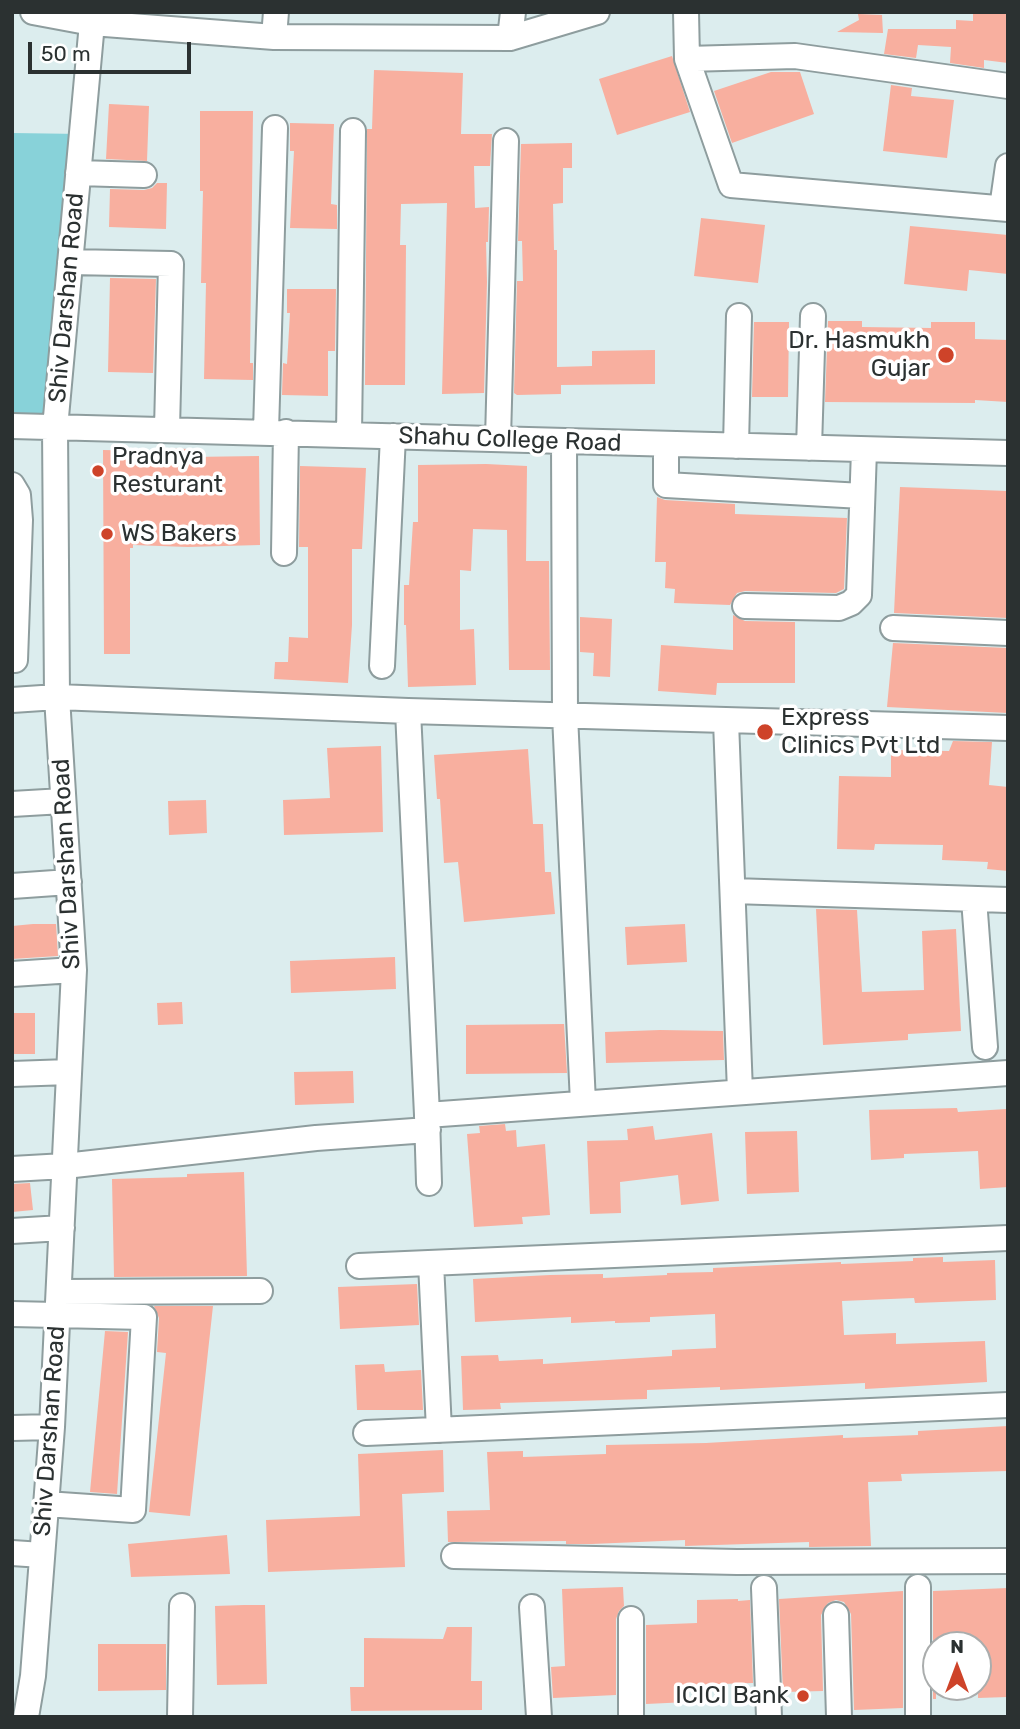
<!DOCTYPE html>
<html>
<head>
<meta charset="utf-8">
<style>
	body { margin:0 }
	#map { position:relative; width:1020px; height:1729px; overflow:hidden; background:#dcedee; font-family:Rubik,sans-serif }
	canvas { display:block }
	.frame { position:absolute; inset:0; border:14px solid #2b3131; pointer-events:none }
	.north { position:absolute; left:922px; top:1631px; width:70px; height:70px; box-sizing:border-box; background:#fff; border:2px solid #aaadad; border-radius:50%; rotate:0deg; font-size:19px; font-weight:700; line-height:28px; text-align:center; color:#2b3131 }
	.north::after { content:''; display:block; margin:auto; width:24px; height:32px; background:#ce4329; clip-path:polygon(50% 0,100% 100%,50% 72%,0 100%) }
	.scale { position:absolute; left:28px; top:42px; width:163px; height:32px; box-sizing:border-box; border:4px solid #2b3131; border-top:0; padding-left:9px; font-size:21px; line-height:24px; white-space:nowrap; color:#2b3131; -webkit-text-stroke:5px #fff; paint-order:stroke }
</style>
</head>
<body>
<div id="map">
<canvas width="1020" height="1729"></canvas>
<div class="frame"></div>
<div class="north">N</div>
<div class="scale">50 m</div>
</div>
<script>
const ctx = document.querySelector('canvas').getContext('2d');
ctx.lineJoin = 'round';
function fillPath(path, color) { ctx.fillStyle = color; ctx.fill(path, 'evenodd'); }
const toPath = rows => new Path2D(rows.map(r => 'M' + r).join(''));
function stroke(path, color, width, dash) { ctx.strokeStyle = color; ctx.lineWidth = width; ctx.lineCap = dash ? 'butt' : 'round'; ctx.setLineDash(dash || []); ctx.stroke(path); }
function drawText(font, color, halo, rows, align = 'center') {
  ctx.font = font + ' Rubik,sans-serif'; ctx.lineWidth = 7; ctx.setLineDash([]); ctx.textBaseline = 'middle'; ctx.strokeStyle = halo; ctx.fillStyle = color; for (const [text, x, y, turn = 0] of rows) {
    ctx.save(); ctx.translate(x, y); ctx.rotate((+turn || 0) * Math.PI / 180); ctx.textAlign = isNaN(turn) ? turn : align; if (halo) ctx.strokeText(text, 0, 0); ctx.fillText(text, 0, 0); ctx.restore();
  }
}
fillPath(toPath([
	[12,133,82,134,55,428,12,425]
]), '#88d2d9');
fillPath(toPath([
	[973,12,1008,12,1008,63,984,60,984,68,950,63,951,47,918,45,916,58,884,54,888,29,956,29,956,20,973,21],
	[858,14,882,15,883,33,837,32,859,20],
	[672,56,690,112,617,135,599,79],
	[374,70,463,73,461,134,492,134,490,166,474,166,475,208,489,207,488,242,486,242,487,282,484,393,442,394,447,203,401,204,400,245,406,245,405,385,365,385,367,129,372,129],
	[771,72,800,72,814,114,732,143,714,91],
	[891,85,912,88,911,96,954,100,947,158,883,151],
	[109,104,149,106,147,161,106,159],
	[200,111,253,111,250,363,253,363,253,380,204,379,206,283,201,283,203,191,200,191],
	[290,123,334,124,331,204,337,205,337,229,290,228,294,151,290,151],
	[572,143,572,168,563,168,563,203,553,204,554,250,557,250,557,367,592,366,592,351,655,350,655,384,561,385,561,394,517,395,514,393,517,281,523,281,522,241,518,241,521,144],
	[157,183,167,183,166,229,109,227,110,189,144,190,152,188],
	[701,218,765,225,758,283,694,276],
	[910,226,1008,235,1008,274,969,270,967,291,904,284],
	[110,278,156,279,153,373,108,372],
	[287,289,336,289,335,351,328,351,328,396,282,395,283,363,287,364,290,313,287,313],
	[828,321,862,321,862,327,931,328,931,322,975,322,975,339,1008,340,1008,402,975,400,975,403,825,402],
	[754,322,789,322,788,397,752,397],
	[154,448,191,449,191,457,259,456,260,545,188,547,133,545,133,548,130,548,130,654,104,654,103,450,154,451],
	[486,464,527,466,526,561,549,561,550,670,509,670,507,530,473,529,471,571,460,570,460,630,474,629,476,685,408,687,406,625,404,625,404,585,409,585,413,522,418,522,418,465],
	[300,466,366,468,362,549,352,549,352,625,348,683,274,679,275,662,288,662,289,637,308,638,308,547,299,547],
	[900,487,1008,491,1008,618,894,613],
	[657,497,665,500,735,504,735,514,847,518,844,589,836,593,745,591,737,593,730,605,674,603,675,589,665,588,666,562,655,562],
	[733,615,745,621,795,622,795,683,717,683,716,695,658,691,661,645,733,650],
	[580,617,612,619,610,677,593,676,594,653,580,652],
	[893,643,1008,648,1008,713,887,707],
	[953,741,992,742,989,785,1008,787,1008,871,987,869,988,862,942,860,943,845,875,844,874,850,837,849,839,776,891,777,891,750,949,751],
	[381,746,383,832,284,835,283,800,330,798,327,748],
	[528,749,533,824,543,824,545,872,551,872,555,914,464,922,458,862,444,863,440,799,437,799,434,755],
	[206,800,207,833,169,835,168,801],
	[816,909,857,910,862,992,924,990,922,931,956,929,961,1031,908,1034,908,1040,823,1045],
	[33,924,56,924,58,956,12,959,12,926],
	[685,924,687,962,627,965,625,927],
	[395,957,396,989,291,993,290,961],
	[182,1002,183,1024,158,1025,157,1003],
	[12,1013,35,1013,35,1054,12,1054],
	[564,1024,567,1073,466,1074,466,1025],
	[660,1030,723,1031,724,1060,606,1063,605,1032],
	[353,1071,354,1103,295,1105,294,1072],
	[957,1108,958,1112,1007,1109,1008,1187,980,1189,978,1151,904,1154,904,1158,871,1160,869,1110],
	[505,1124,506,1131,516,1130,517,1147,545,1144,550,1215,522,1217,523,1224,474,1227,467,1134,480,1133,479,1126],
	[653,1126,655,1140,712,1133,719,1201,681,1205,678,1175,620,1182,621,1213,590,1214,587,1141,628,1140,627,1129],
	[797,1131,799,1192,747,1194,745,1132],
	[244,1172,247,1276,114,1277,112,1179,187,1177,187,1174],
	[30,1183,33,1210,12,1212,12,1184],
	[943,1257,943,1262,995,1260,996,1300,915,1303,914,1298,842,1301,844,1335,896,1333,896,1344,985,1341,987,1382,865,1389,865,1383,720,1390,720,1387,647,1390,647,1399,500,1403,501,1409,463,1410,461,1356,498,1355,499,1361,543,1359,543,1364,672,1356,672,1350,716,1348,715,1314,650,1317,650,1322,615,1323,615,1321,571,1323,571,1317,475,1322,473,1279,550,1275,603,1274,603,1278,667,1275,667,1273,713,1272,713,1268,841,1262,841,1264,913,1261,913,1258],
	[417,1284,419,1325,340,1329,338,1287],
	[154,1306,213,1306,190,1516,149,1512,166,1353,157,1352,159,1318],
	[105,1331,128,1332,117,1494,90,1492],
	[384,1364,385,1372,421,1370,423,1410,357,1410,355,1365],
	[1008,1426,1008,1471,901,1474,902,1481,868,1482,871,1546,809,1547,809,1542,685,1546,685,1540,592,1544,566,1544,566,1541,448,1542,447,1511,490,1510,487,1452,523,1451,523,1457,606,1454,606,1445,706,1443,843,1435,843,1438,918,1435,918,1431],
	[443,1450,444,1492,402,1494,405,1567,268,1572,266,1520,360,1516,358,1454],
	[227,1535,230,1574,131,1577,128,1544],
	[623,1587,624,1606,619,1611,616,1619,616,1695,553,1698,551,1667,565,1666,562,1589],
	[1008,1588,1008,1697,978,1698,978,1645,936,1645,936,1699,933,1699,933,1591],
	[903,1591,903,1708,854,1710,851,1614,844,1602,836,1600,828,1603,821,1615,823,1691,783,1692,779,1599],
	[738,1599,738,1601,750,1600,753,1683,688,1685,688,1702,646,1704,646,1625,697,1623,697,1600],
	[244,1605,265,1605,267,1684,217,1685,215,1606],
	[447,1627,472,1627,471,1681,482,1681,482,1710,351,1711,350,1687,364,1687,364,1638,443,1639],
	[98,1644,166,1644,166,1690,98,1691]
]), '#f8af9f');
const minor = toPath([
	[33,12,92,23,274,37,510,38,597,12],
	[686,12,687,59,731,185,1008,209],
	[274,37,276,12],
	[510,38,513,12],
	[687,59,795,56,1008,86],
	[78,173,144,175],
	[1002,208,1008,166],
	[70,262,171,264,167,429],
	[12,426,1008,453],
	[266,431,275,128],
	[349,435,353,131],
	[498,439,506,141],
	[564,441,565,715,583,1103],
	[666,444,666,485,862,496],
	[736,446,739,316],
	[809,448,813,316],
	[12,485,18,495,20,520,15,660],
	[284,553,286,432],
	[745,606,839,608,851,603,859,595,864,450],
	[893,628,1008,633],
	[382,666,393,436],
	[12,700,57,697,408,711,1008,728],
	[408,711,427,1115,1008,1073],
	[726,721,740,1092],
	[12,804,63,801],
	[12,886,69,882],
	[733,891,1008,900],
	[974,899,985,1047],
	[12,974,74,970],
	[12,1074,69,1072],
	[427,1116,429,1183],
	[12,1169,65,1166,316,1138,428,1130],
	[12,1231,62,1228],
	[431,1263,439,1430],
	[359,1266,1008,1238],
	[59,1292,260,1291],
	[12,1314,144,1317,133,1510,46,1504],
	[12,1428,52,1427],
	[366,1433,1008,1405],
	[12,1553,42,1555],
	[454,1556,737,1562,1008,1561],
	[918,1587,918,1717],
	[764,1588,769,1717],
	[532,1607,539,1717],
	[836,1615,839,1717],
	[631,1619,631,1717],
	[26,1717,33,1676,52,1427,74,970,57,697,55,428,93,12],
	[180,1717,182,1606]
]);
stroke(minor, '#8e9d9e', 28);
stroke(minor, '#fff', 24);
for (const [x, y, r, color] of [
	[946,355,9,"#ce4329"],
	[98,471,7,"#ce4329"],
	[107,534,7,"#ce4329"],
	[765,732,9,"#ce4329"],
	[803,1696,7,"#ce4329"]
]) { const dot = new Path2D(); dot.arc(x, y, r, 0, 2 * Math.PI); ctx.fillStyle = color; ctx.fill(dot); stroke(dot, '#fff', 2.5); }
drawText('24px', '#2b3131', '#fff', [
	["Shiv Darshan Road",67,298,-85],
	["Shahu College Road",510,440,2],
	["Shiv Darshan Road",67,864,-93],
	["Shiv Darshan Road",50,1431,-86]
]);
drawText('24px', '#2b3131', '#fff', [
	["Dr. Hasmukh",930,341,"right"],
	["Gujar",930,369,"right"],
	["Pradnya",112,457],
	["Resturant",112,485],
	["WS Bakers",121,534],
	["Express",781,718],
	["Clinics Pvt Ltd",781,746],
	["ICICI Bank",789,1696,"right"]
], 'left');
</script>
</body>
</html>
